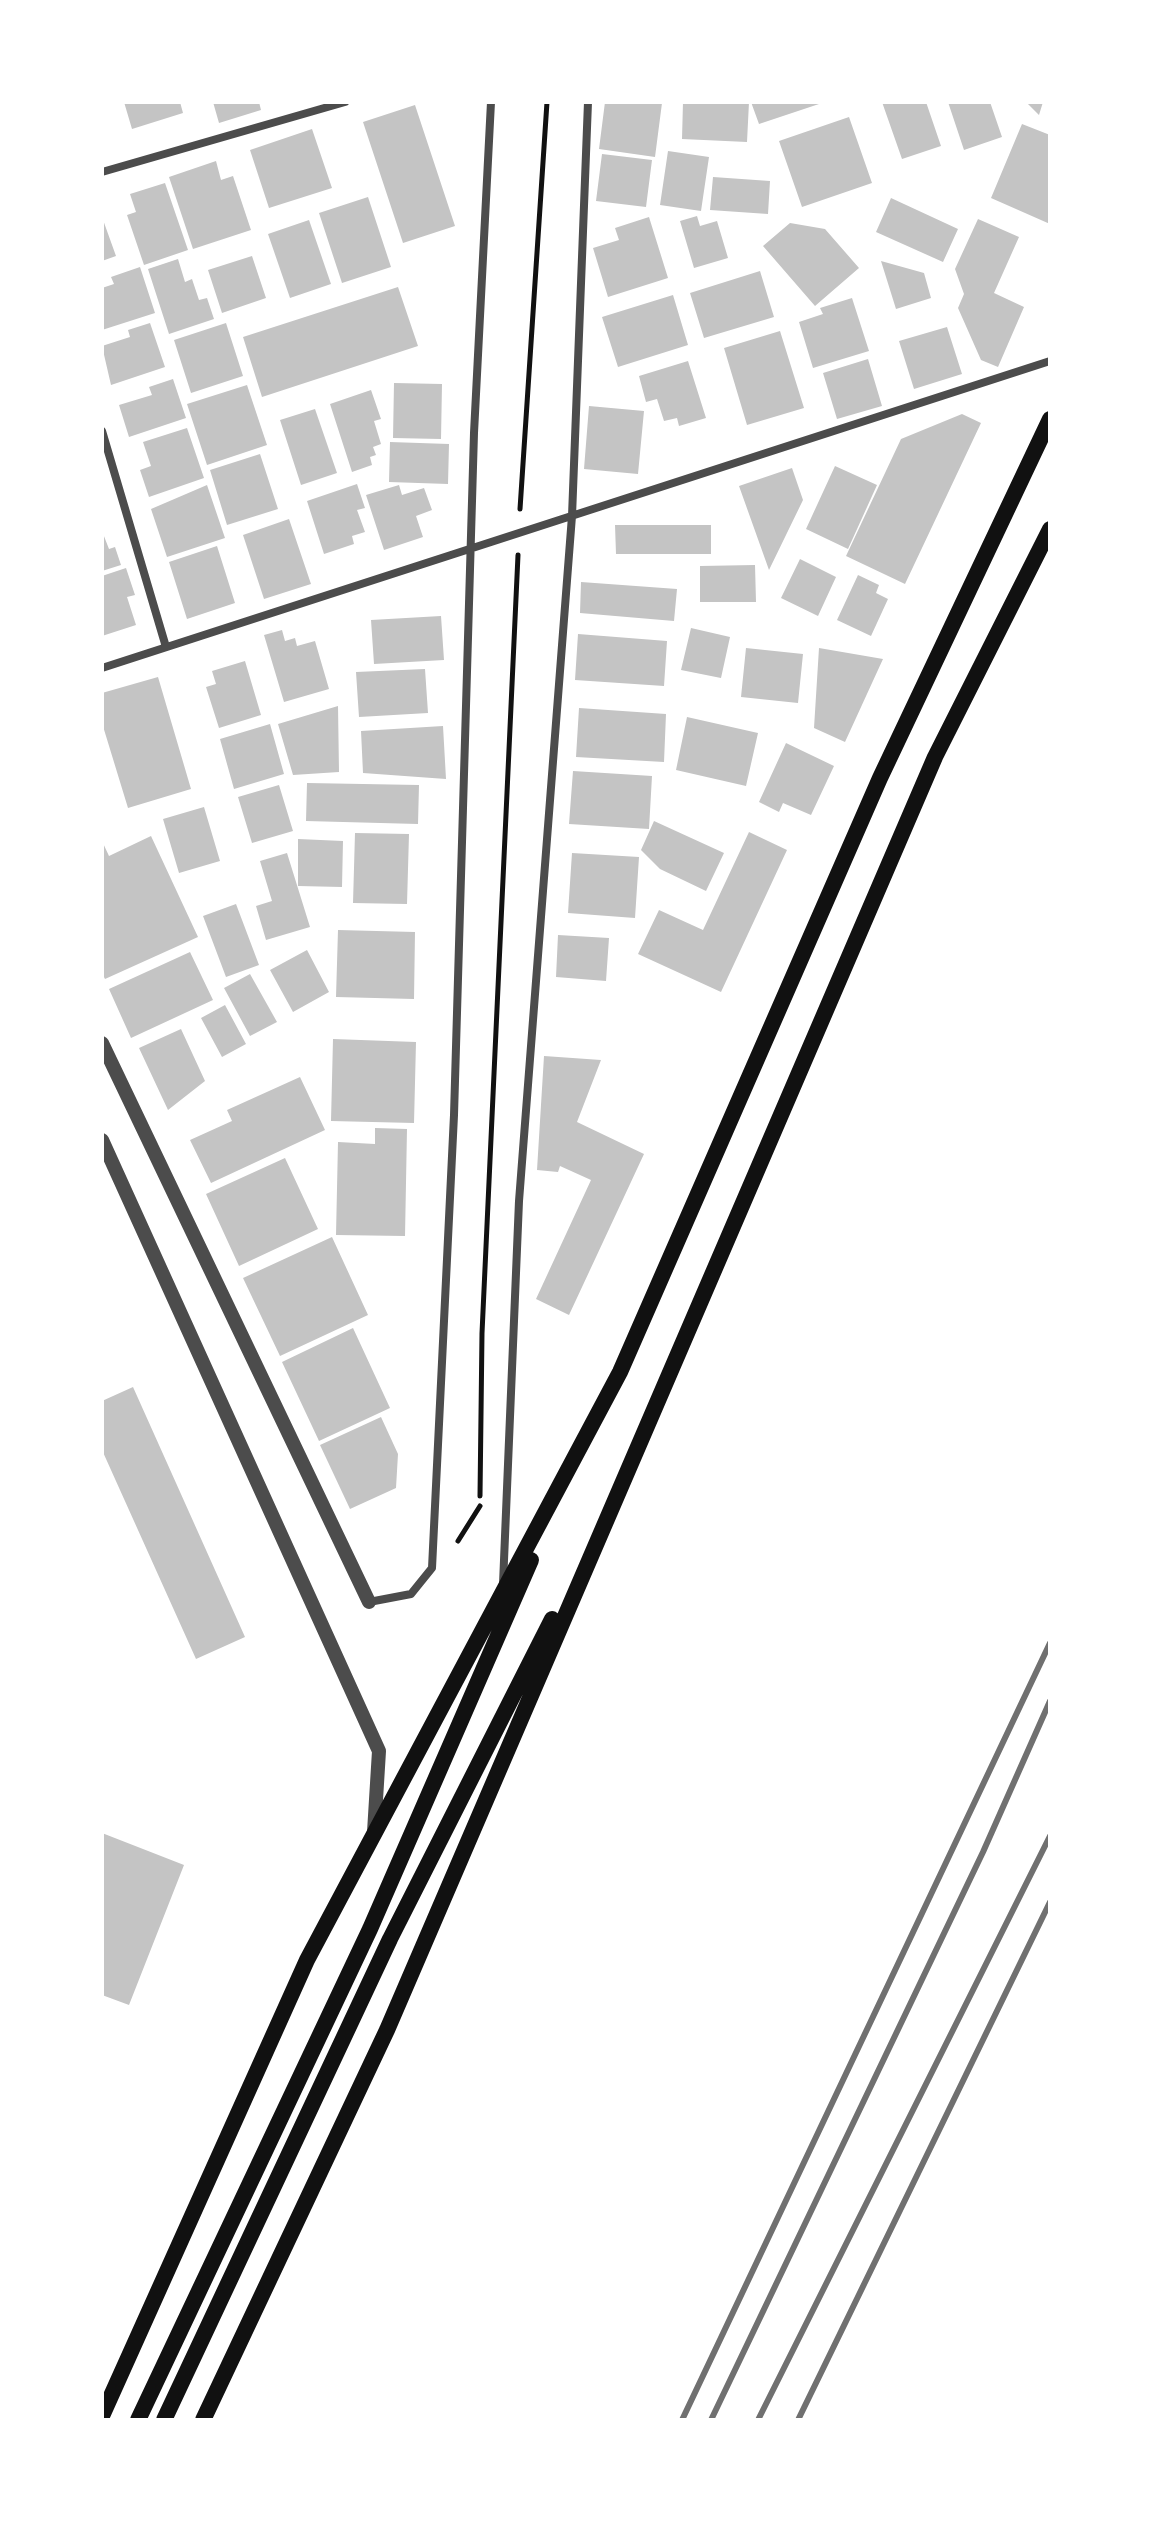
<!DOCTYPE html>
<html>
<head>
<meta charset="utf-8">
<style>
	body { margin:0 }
	#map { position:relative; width:1152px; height:2522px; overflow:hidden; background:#fff; font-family:Signika,sans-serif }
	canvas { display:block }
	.frame { position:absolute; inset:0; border:104px solid #fff; pointer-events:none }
</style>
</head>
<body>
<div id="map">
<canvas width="1152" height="2522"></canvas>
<div class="frame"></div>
</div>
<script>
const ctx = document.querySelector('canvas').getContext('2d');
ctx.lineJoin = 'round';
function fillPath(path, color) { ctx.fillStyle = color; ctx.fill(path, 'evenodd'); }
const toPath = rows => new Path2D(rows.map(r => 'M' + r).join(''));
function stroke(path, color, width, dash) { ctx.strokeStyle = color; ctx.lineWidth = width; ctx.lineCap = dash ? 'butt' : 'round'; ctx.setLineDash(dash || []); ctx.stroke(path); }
fillPath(toPath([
	[124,102,180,102,183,113,132,129],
	[213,102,259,102,261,110,219,123],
	[605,102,662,103,655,157,599,149],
	[683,102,749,102,747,142,682,139],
	[751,102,822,102,822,103,759,124],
	[882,102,926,102,941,146,902,159],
	[948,102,990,102,1002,137,964,150],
	[1026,102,1043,102,1039,115],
	[415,105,455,226,403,243,363,122],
	[849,117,872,183,802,207,779,141],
	[1022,124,1050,135,1050,224,991,198],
	[312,129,332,188,269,208,250,150],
	[668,151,709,157,701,211,660,205],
	[602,154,652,160,646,207,596,201],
	[216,161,221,180,233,176,251,230,193,249,169,177],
	[713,177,770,181,768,214,710,210],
	[165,183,188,250,144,265,127,215,136,212,130,194],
	[368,197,391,267,342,283,319,213],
	[891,198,958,229,943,262,876,232],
	[697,216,700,226,717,221,728,258,694,268,680,221],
	[102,217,116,256,102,261],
	[649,217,668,278,608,297,593,248,619,240,615,228],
	[978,219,1019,237,994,293,1024,307,998,367,981,360,958,308,964,294,955,269],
	[309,220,331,284,290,298,268,234],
	[790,223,825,229,859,268,815,306,763,246],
	[252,256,266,298,222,313,208,270],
	[178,259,185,282,192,279,199,300,207,298,214,319,169,334,148,269],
	[881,261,924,273,931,298,896,309],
	[140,267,155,313,102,330,102,288,114,284,111,277],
	[760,271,774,317,704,338,690,293],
	[398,287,418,346,262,397,243,337],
	[673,295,688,345,618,367,602,317],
	[852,298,869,351,813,368,799,322,823,314,820,308],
	[150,323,165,367,111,385,102,346,130,337,128,330],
	[226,323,243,376,191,393,174,340],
	[947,327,962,374,914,389,899,341],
	[780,331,804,408,747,425,724,348],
	[868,359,882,406,837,419,823,373],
	[688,361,706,418,679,426,677,418,664,421,657,399,646,402,639,376],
	[173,379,186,418,129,437,119,405,152,395,149,387],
	[394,383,442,384,441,439,393,438],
	[247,385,267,445,207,465,187,404],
	[371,390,381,419,374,421,381,444,373,447,376,455,370,457,372,465,352,472,330,404],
	[589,406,644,411,638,474,584,469],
	[315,409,337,473,301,485,280,420],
	[962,414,981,423,905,584,846,556,901,439],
	[187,428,204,478,149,497,140,470,151,466,143,442],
	[390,442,449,444,448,484,389,482],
	[260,454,278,509,227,525,210,470],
	[835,466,877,485,848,549,806,529],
	[792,468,803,500,769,570,739,486],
	[357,484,365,508,357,510,365,532,352,536,354,544,324,554,307,501],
	[207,485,225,538,167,557,151,509],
	[399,485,402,495,424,488,432,510,416,516,423,537,384,550,366,495],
	[289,519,311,584,264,599,243,535],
	[615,525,711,525,711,554,616,554],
	[102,531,109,549,115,547,121,565,102,571],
	[217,546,235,603,187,619,169,562],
	[800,559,836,577,818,616,781,598],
	[755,565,756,602,700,602,700,566],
	[126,568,135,595,127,597,136,625,102,636,102,576],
	[858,575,879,585,876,593,888,599,871,636,837,620],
	[581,582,677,589,674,621,580,613],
	[441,616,444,660,374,664,371,620],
	[691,628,730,637,721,678,681,670],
	[282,630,285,641,295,638,297,646,315,641,329,689,284,702,264,635],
	[578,634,667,641,664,686,575,680],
	[746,648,803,654,798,703,741,697],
	[819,648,883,659,845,742,814,728],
	[245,661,261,715,219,728,206,687,216,684,212,671],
	[425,669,428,713,359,717,356,672],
	[158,677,191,789,128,808,102,723,102,693],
	[338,706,339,772,293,775,278,724],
	[579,708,666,714,664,762,576,757],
	[687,717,758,733,746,786,676,770],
	[270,724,284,774,234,789,220,739],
	[443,726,446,779,363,773,361,731],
	[786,743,834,766,811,815,783,803,779,812,759,802],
	[573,771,652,776,649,829,569,824],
	[307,783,419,785,418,824,306,821],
	[279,785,293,831,252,843,238,797],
	[204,807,220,861,179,873,163,819],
	[654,821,724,853,706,891,660,869,641,850],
	[749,832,787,850,721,992,638,954,659,910,703,930],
	[355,833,409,834,407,904,353,903],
	[151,836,198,937,105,979,102,973,102,841,109,856],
	[298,839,343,841,342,887,298,886],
	[287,853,310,927,266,940,256,906,272,901,260,861],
	[572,853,639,857,635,918,568,913],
	[236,904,259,965,226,977,203,916],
	[338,930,415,932,414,999,336,997],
	[558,935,609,938,606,981,556,977],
	[307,950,329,992,293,1012,270,970],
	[190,952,213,1000,131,1038,109,989],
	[250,974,277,1022,250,1036,224,988],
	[225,1005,246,1044,222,1057,201,1018],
	[181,1029,205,1081,168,1110,139,1048],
	[333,1039,416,1042,414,1123,331,1121],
	[544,1056,601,1060,577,1122,644,1154,569,1315,536,1299,591,1180,560,1166,558,1172,537,1170],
	[300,1077,325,1130,211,1183,190,1140,232,1121,227,1110],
	[375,1128,407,1129,405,1236,336,1235,338,1142,375,1144],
	[285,1158,318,1229,239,1266,206,1194],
	[332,1237,368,1315,280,1356,243,1278],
	[353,1328,390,1408,319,1441,282,1362],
	[133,1387,245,1637,196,1659,102,1450,102,1401],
	[381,1417,398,1454,396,1488,350,1509,320,1445],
	[102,1833,184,1865,129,2005,102,1995]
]), '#c4c4c4');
stroke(toPath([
	[520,509,547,102],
	[480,1496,482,1333,518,555],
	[458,1541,480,1506]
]), '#111', 5);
stroke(toPath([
	[102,172,345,102],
	[102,431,166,647],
	[102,668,1050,361],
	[503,1584,519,1201,572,516,588,102],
	[369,1602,411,1594,432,1568,454,1115,474,433,491,102]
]), '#4c4c4c', 8);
stroke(toPath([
	[102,1043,369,1602],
	[102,1140,379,1751,374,1832]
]), '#4c4c4c', 14);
stroke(toPath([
	[102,2416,307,1960,620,1372,880,778,1050,419],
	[138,2420,370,1929,531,1560],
	[164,2420,390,1939,552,1619],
	[203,2420,387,2030,935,757,1050,529]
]), '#111', 16);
stroke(toPath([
	[682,2420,1050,1643],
	[711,2420,983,1852,1050,1701],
	[758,2420,1050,1836],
	[798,2420,1050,1902]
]), '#707070', 6);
</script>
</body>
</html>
